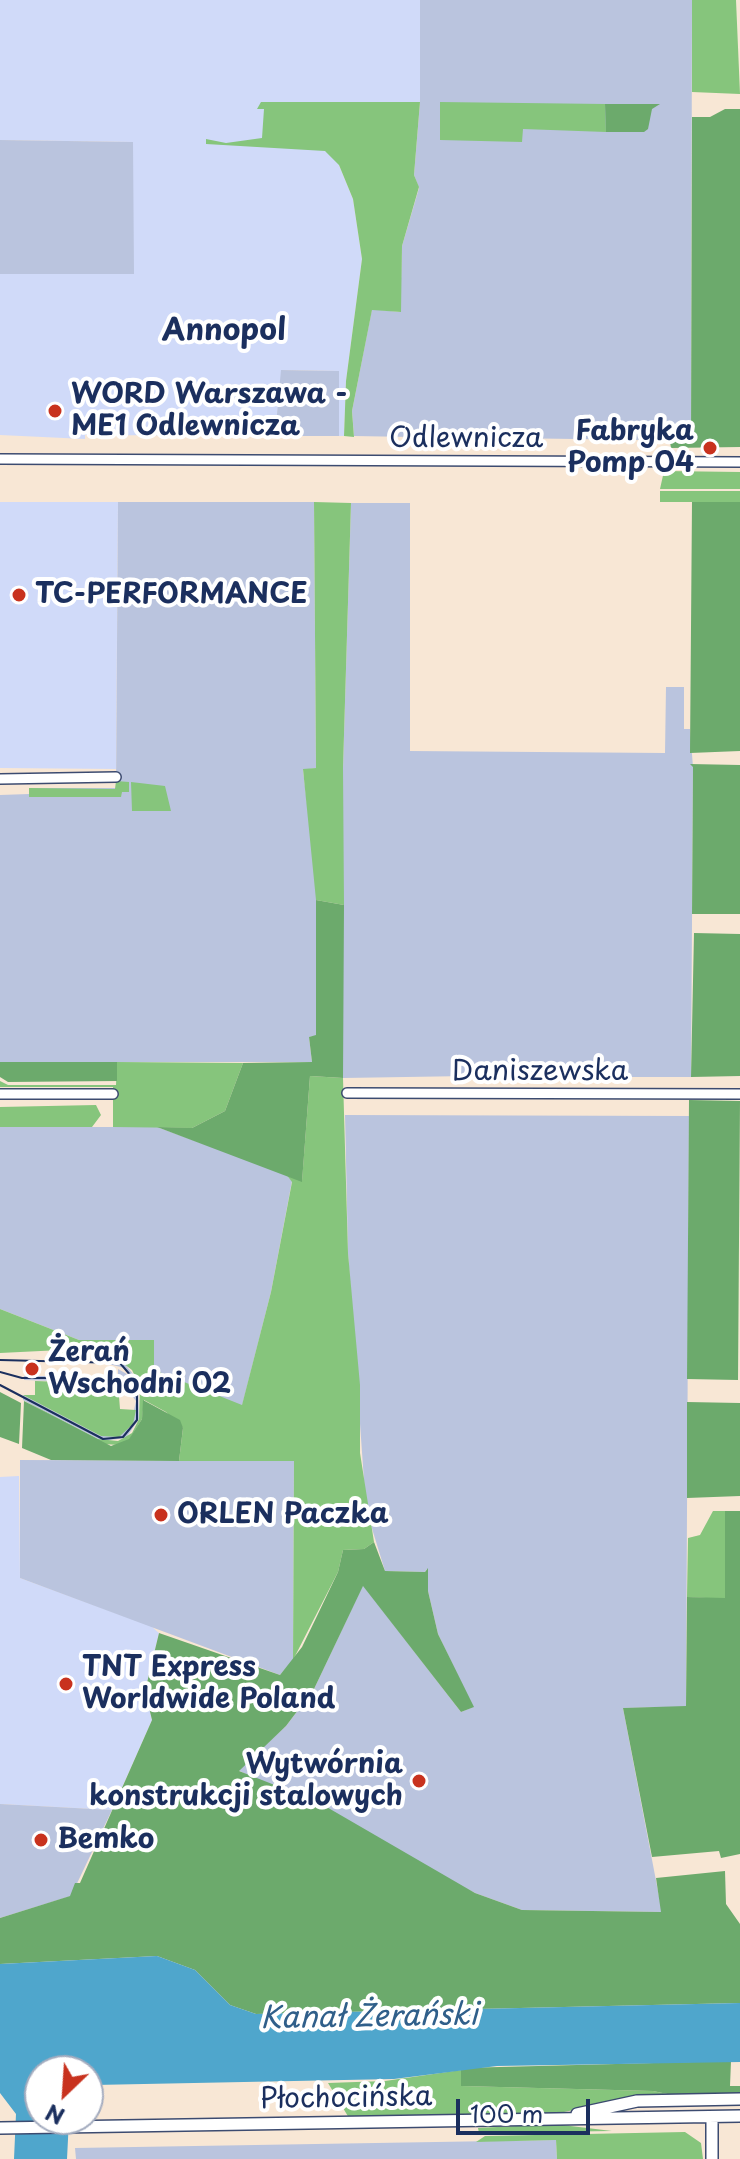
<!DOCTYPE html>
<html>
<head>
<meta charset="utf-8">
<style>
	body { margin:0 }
	#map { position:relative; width:740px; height:2159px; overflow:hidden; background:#f8e7d5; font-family:"Playpen Sans",sans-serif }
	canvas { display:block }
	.north { position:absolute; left:24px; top:2055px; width:80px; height:80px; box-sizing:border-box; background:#fff; border:2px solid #a4acbf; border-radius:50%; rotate:205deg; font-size:22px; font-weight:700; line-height:32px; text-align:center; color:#1b2f5e }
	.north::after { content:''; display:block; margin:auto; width:28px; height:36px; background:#c8321e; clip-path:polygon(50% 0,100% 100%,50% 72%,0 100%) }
	.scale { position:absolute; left:456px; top:2099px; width:134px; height:36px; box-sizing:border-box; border:4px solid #1b2f5e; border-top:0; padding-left:10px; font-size:24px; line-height:28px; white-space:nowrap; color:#1b2f5e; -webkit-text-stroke:6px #fff; paint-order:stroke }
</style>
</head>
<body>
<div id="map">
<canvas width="740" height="2159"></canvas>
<div class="north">N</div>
<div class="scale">100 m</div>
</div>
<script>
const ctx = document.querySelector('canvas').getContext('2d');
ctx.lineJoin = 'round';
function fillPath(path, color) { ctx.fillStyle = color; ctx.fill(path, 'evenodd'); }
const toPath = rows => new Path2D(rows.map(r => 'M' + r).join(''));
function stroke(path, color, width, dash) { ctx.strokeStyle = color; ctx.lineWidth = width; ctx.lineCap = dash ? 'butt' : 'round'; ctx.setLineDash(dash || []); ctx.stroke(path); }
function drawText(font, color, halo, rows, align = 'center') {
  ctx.font = font + ' "Playpen Sans",sans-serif'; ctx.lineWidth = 8; ctx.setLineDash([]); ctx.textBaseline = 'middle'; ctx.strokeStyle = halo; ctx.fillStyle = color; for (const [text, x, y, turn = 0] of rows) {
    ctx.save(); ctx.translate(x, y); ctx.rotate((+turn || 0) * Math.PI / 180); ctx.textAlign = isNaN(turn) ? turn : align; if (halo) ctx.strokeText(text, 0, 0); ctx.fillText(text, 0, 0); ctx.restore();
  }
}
fillPath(toPath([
	[0,0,420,0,420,102,373,103,339,165,353,199,362,259,346,381,344,436,339,436,339,371,282,370,275,436,85,435,85,439,0,435,0,274,133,274,133,142,0,140],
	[0,502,118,502,116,769,0,768],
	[19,1476,20,1578,151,1626,159,1633,145,1691,152,1720,112,1810,0,1804,0,1477]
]), '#d0daf9');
fillPath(toPath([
	[420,0,692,0,691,436,647,440,432,437,432,429,412,430,412,437,354,436,352,411,372,309,400,312,402,246,419,188,414,175,420,102],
	[0,140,133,142,134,274,0,274],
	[281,370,339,371,339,436,275,436],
	[118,502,314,502,316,768,303,770,316,879,316,1036,309,1037,312,1062,0,1062,0,795,29,794,29,788,116,788],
	[351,503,410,503,410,751,665,753,666,687,684,687,684,729,690,729,693,767,691,1077,560,1077,554,1069,542,1077,485,1077,476,1069,468,1076,343,1078,343,768],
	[345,1115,689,1116,686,1707,623,1708,662,1912,522,1910,475,1893,238,1770,286,1726,314,1689,363,1585,461,1712,473,1707,438,1634,428,1591,427,1569,425,1572,385,1571,366,1509,348,1253],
	[0,1127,157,1127,286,1174,292,1181,271,1292,242,1406,154,1370,154,1340,79,1340,0,1309],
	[104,1358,123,1362,138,1380,139,1419,126,1438,102,1441,23,1400,23,1395,101,1436,130,1428,136,1401,122,1383,24,1380,24,1376,113,1376,130,1383,118,1374,118,1369,132,1377,125,1368,104,1363],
	[20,1460,294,1461,293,1660,280,1675,20,1578],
	[0,1804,112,1810,71,1896,0,1918],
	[556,2140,557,2159,76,2159,75,2148]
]), '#bac4de');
fillPath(toPath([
	[692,0,736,0,740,94,692,92],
	[261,102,420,102,414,175,419,187,402,246,401,312,372,310,352,411,354,437,344,436,346,381,362,259,353,199,339,165,325,151,206,144,206,139,226,143,262,138,264,109,257,109],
	[440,102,605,104,606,132,523,129,522,142,440,140],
	[664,471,740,472,740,489,660,489],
	[660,491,740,491,740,502,660,502],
	[314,502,351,503,343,768,344,905,316,900,303,769,316,768],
	[116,781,129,782,129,792,122,792,121,797,29,797,29,788,115,789],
	[131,782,165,786,171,811,132,811],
	[117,1062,243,1063,225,1111,192,1128,113,1127,113,1087,0,1087,0,1081,8,1085,116,1085],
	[310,1076,343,1078,348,1253,360,1385,360,1453,374,1542,364,1549,343,1550,338,1572,293,1660,294,1461,179,1461,183,1428,166,1412,144,1400,142,1419,129,1440,120,1445,102,1444,23,1400,98,1439,118,1441,132,1433,139,1419,140,1387,132,1370,120,1361,104,1358,104,1354,62,1353,61,1350,0,1353,0,1309,79,1340,154,1340,154,1370,242,1405,271,1292,292,1182,286,1174,302,1181],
	[96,1105,101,1115,92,1127,0,1127,0,1107],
	[35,1381,118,1384,120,1409,136,1410,133,1424,119,1437,101,1436,23,1395,35,1395],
	[713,1511,725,1511,725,1599,687,1597,688,1538,700,1535],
	[461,2070,462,2086,653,2091,677,2096,611,2102,550,2115,349,2118,328,2083,385,2081],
	[554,2124,612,2131,479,2133,478,2128],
	[685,2132,701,2143,703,2159,557,2159,556,2140,476,2142,485,2136]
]), '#86c57c');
fillPath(toPath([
	[605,104,660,104,652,109,648,129,644,132,606,132],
	[725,109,740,109,740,447,671,448,669,436,691,436,692,117,710,117],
	[692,502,740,502,740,751,690,753],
	[690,764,740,765,740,914,692,914,693,767],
	[316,900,344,905,343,1078,310,1076,302,1182,157,1127,192,1128,225,1111,243,1063,312,1062,309,1037,316,1035],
	[694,933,740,934,740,1076,691,1077],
	[0,1062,117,1062,117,1081,8,1082,0,1077],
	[689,1100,740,1101,738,1380,687,1379],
	[0,1392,21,1403,19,1444,0,1437],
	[143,1400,180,1420,183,1428,179,1461,51,1460,22,1448,24,1401,111,1446,129,1439,142,1419],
	[687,1402,740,1403,740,1496,687,1498],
	[725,1511,740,1511,740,1854,721,1858,719,1851,652,1857,623,1708,686,1706,687,1597,725,1598],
	[374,1542,385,1571,425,1572,428,1568,428,1591,438,1634,474,1707,461,1712,363,1586,314,1689,286,1726,239,1771,318,1802,475,1893,522,1910,661,1912,656,1878,725,1871,726,1904,740,1924,740,2003,256,2014,230,2005,195,1970,157,1956,0,1964,0,1918,70,1896,75,1883,80,1883,152,1720,145,1691,159,1633,280,1675,302,1647,317,1616,338,1572,343,1550,364,1549],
	[731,2061,730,2086,740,2086,740,2094,677,2096,653,2091,461,2086,461,2068]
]), '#6caa6c');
fillPath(toPath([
	[157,1956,195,1970,230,2005,256,2014,740,2003,740,2062,497,2066,394,2079,94,2085,88,2090,88,2071,40,2071,40,2119,69,2119,67,2159,14,2159,16,2114,0,2093,0,1964]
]), '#4fa6cc');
const minor = toPath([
	[0,459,740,462],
	[0,779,116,777],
	[347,1093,740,1094],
	[0,1094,113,1094]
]);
const major = toPath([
	[577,2114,637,2101,740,2099],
	[712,2117,712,2159],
	[0,2128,740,2116]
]);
stroke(minor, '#3c4b70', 12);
stroke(major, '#3c4b70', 14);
stroke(minor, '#fff', 9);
stroke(major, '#fff', 11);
stroke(toPath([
	[0,1360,120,1363,137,1383,137,1420,123,1437,103,1439,0,1385],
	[0,1372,22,1378,116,1378,127,1383,136,1396]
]), '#1b2f5e', 2);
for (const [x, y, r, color] of [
	[55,411,8,"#c8321e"],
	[710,448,8,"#c8321e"],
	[19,595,8,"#c8321e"],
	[32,1369,8,"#c8321e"],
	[161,1515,8,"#c8321e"],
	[66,1684,8,"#c8321e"],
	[419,1781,8,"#c8321e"],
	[41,1840,8,"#c8321e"]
]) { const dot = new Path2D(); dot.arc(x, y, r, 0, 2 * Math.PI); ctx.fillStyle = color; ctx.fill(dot); stroke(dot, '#fff', 3); }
drawText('bold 28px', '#1b2f5e', '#fff', [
	["WORD Warszawa -",71,395],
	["ME1 Odlewnicza",71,427],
	["Fabryka",694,432,"right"],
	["Pomp 04",694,464,"right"],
	["TC-PERFORMANCE",35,595],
	["Żerań",48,1353],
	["Wschodni 02",48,1385],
	["ORLEN Paczka",177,1515],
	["TNT Express",82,1668],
	["Worldwide Poland",82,1700],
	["Wytwórnia",403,1765,"right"],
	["konstrukcji stalowych",403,1797,"right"],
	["Bemko",57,1840]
], 'left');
drawText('28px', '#1b2f5e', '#fff', [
	["Odlewnicza",466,439],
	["Daniszewska",540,1072],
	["Płochocińska",346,2099,-1]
]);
drawText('bold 30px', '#1b2f5e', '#fff', [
	["Annopol",224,332]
]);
drawText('italic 30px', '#305f8a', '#fff', [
	["Kanał Żerański",369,2018,-1]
]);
</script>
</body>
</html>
